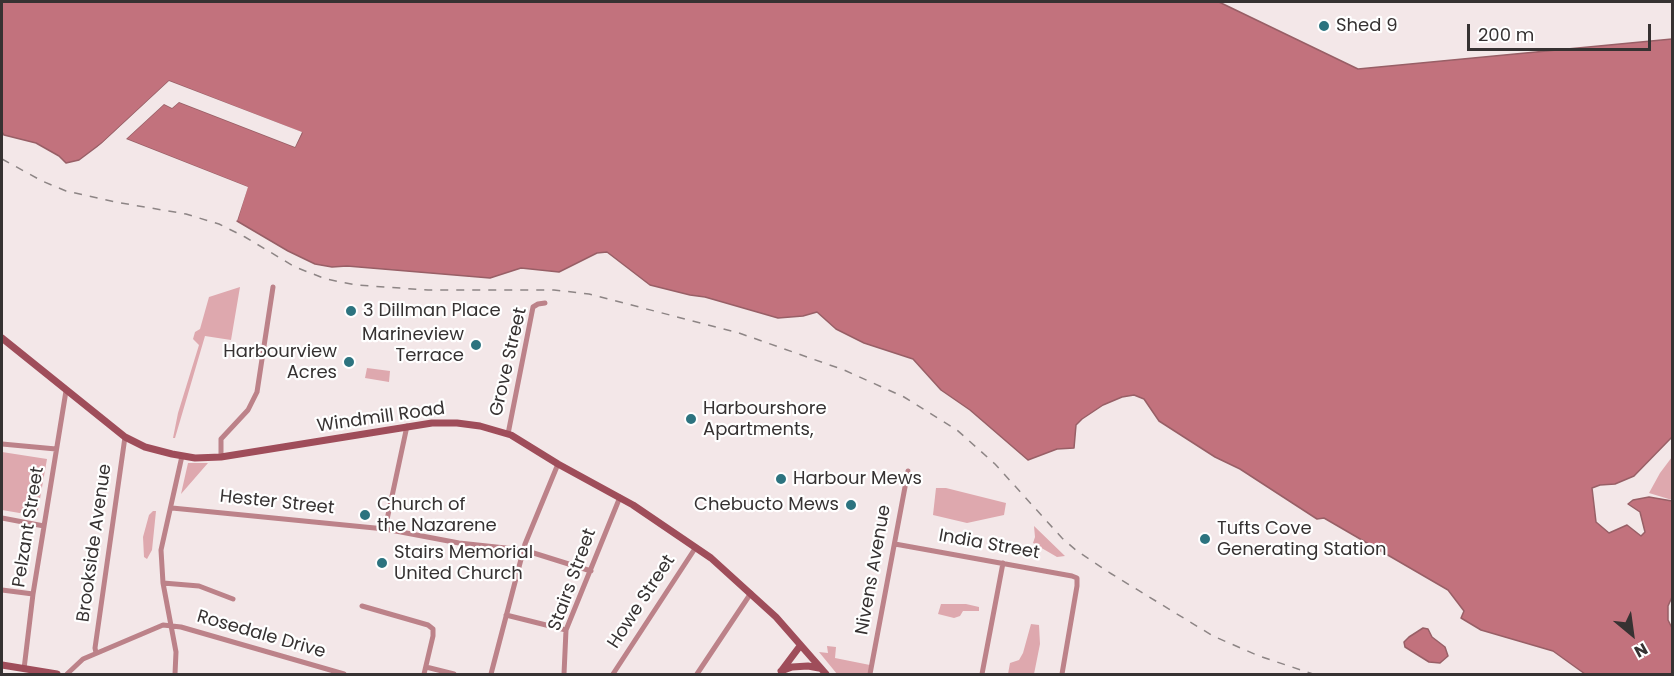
<!DOCTYPE html>
<html>
<head>
<meta charset="utf-8">
<style>
	body { margin:0 }
	#map { position:relative; width:1674px; height:676px; overflow:hidden; background:#f3e7e8; font-family:Poppins,sans-serif }
	canvas { display:block }
	.frame { position:absolute; inset:0; border:3px solid #363232; pointer-events:none }
	.north { position:absolute; left:1602px; top:604px; width:60px; height:60px; -webkit-text-stroke:4px #fff; paint-order:stroke; rotate:151deg; font-size:16px; font-weight:700; line-height:24px; text-align:center; color:#363232 }
	.north::after { content:''; display:block; margin:auto; width:21px; height:27px; background:#363232; clip-path:polygon(50% 0,100% 100%,50% 72%,0 100%) }
	.scale { position:absolute; left:1467px; top:24px; width:184px; height:27px; box-sizing:border-box; border:3px solid #363232; border-top:0; padding-left:8px; font-size:18px; line-height:21px; white-space:nowrap; color:#363232; -webkit-text-stroke:4px #fff; paint-order:stroke }
</style>
</head>
<body>
<div id="map">
<canvas width="1674" height="676"></canvas>
<div class="frame"></div>
<div class="north">N</div>
<div class="scale">200 m</div>
</div>
<script>
const ctx = document.querySelector('canvas').getContext('2d');
ctx.lineJoin = 'round';
function fillPath(path, color) { ctx.fillStyle = color; ctx.fill(path, 'evenodd'); }
const toPath = rows => new Path2D(rows.map(r => 'M' + r).join(''));
function stroke(path, color, width, dash) { ctx.strokeStyle = color; ctx.lineWidth = width; ctx.lineCap = dash ? 'butt' : 'round'; ctx.setLineDash(dash || []); ctx.stroke(path); }
function drawText(font, color, halo, rows, align = 'center') {
  ctx.font = font + ' Poppins,sans-serif'; ctx.lineWidth = 4.5; ctx.setLineDash([]); ctx.textBaseline = 'middle'; ctx.strokeStyle = halo; ctx.fillStyle = color; for (const [text, x, y, turn = 0] of rows) {
    ctx.save(); ctx.translate(x, y); ctx.rotate((+turn || 0) * Math.PI / 180); ctx.textAlign = isNaN(turn) ? turn : align; if (halo) ctx.strokeText(text, 0, 0); ctx.fillText(text, 0, 0); ctx.restore();
  }
}
fillPath(toPath([
	[240,287,231,340,205,336,175,438,173,438,178,413,199,345,193,339,195,332,200,329,209,297],
	[367,368,390,371,389,382,365,378],
	[2,452,47,459,37,516,2,510],
	[1672,457,1672,500,1649,493,1660,473],
	[188,463,208,463,181,494],
	[936,488,946,488,1006,503,1004,515,967,523,933,515],
	[153,511,156,511,152,550,147,559,144,557,143,537,149,515],
	[1034,526,1065,556,1057,557,1033,543,1035,537],
	[941,604,966,604,979,607,979,611,963,611,960,616,954,618,938,614],
	[1031,624,1039,625,1040,644,1034,674,1008,674,1010,663,1019,660,1023,653],
	[827,646,836,647,835,658,870,665,868,674,837,674,819,652,828,653]
]), '#dea8ae');
const water = toPath([
	[2,2,1219,2,1358,69,1672,39,1672,437,1634,476,1615,484,1600,485,1592,488,1596,522,1609,533,1627,525,1641,536,1645,532,1640,512,1628,504,1633,500,1649,497,1672,501,1672,597,1668,606,1668,620,1672,628,1672,674,1585,674,1553,651,1481,630,1461,618,1464,611,1448,590,1324,518,1317,519,1240,469,1215,457,1159,421,1144,399,1134,395,1122,397,1103,405,1082,419,1076,425,1074,448,1057,449,1028,460,970,410,941,390,913,359,864,343,836,329,817,312,803,316,778,318,705,297,690,295,650,285,607,252,597,253,559,272,521,268,490,278,347,266,332,267,315,264,288,251,237,221,247,187,126,139,164,104,172,108,179,102,295,147,302,133,169,81,103,142,79,160,66,163,59,156,36,143,4,135,2,132,2,2],
	[1423,628,1428,629,1432,637,1445,647,1448,656,1440,663,1429,662,1405,647,1404,642,1409,637,1423,628]
]);
fillPath(water, '#c2727d');
stroke(water, '#985f66', 1.5);
fillPath(toPath([
	[169,81,302,132,295,147,179,102,172,108,164,104,126,139,248,187,237,221,235,219,244,189,125,142,124,137,163,102,171,104,179,99,294,143,298,134,169,84,105,144,101,148,98,147]
]), '#f3e7e8');
stroke(toPath([
	[508,434,533,307,538,304,545,303],
	[2,444,56,449],
	[221,457,221,439,248,410,257,392,273,287],
	[172,508,385,529,459,543,524,550,591,571],
	[2,518,44,526],
	[385,529,407,426],
	[895,544,1072,576,1077,578,1077,586,1062,674],
	[163,583,199,586,233,599],
	[2,590,33,594],
	[362,606,428,625,433,629,433,636,424,674],
	[506,615,566,630],
	[96,653,95,648,125,437],
	[426,667,454,674],
	[24,669,33,594,66,391],
	[67,674,83,659,163,625,181,627,344,674],
	[175,674,176,652,163,583,161,550,182,456],
	[491,674,525,544,558,464],
	[564,674,566,630,620,497],
	[613,674,696,547],
	[697,674,751,593],
	[870,674,908,471],
	[982,674,1003,563]
]), '#bc8289', 5);
stroke(toPath([
	[2,338,125,437,145,447,172,454,195,458,221,457,432,423,457,423,480,426,511,435,558,464,633,505,711,558,776,617,826,674],
	[2,665,57,674],
	[782,670,800,646],
	[781,671,792,667,808,666,819,668]
]), '#9f4d5a', 7);
stroke(toPath([
	[2,159,42,181,66,191,115,202,186,214,219,224,245,237,295,267,326,279,356,285,428,290,554,290,589,294,739,333,844,370,904,397,957,430,995,464,1062,538,1077,551,1110,573,1213,636,1259,656,1313,674]
]), '#8d8585', 1.5, [8, 8]);
for (const [x, y, r, color] of [
	[1324,26,6,"#2c737f"],
	[351,311,6,"#2c737f"],
	[476,345,6,"#2c737f"],
	[349,362,6,"#2c737f"],
	[691,419,6,"#2c737f"],
	[781,479,6,"#2c737f"],
	[851,505,6,"#2c737f"],
	[365,515,6,"#2c737f"],
	[1205,539,6,"#2c737f"],
	[382,563,6,"#2c737f"]
]) { const dot = new Path2D(); dot.arc(x, y, r, 0, 2 * Math.PI); ctx.fillStyle = color; ctx.fill(dot); stroke(dot, '#fff', 2); }
drawText('18px', '#363232', '#fff', [
	["Shed 9",1336,26],
	["3 Dillman Place",363,311],
	["Marineview",464,335,"right"],
	["Terrace",464,356,"right"],
	["Harbourview",337,352,"right"],
	["Acres",337,373,"right"],
	["Harbourshore",703,409],
	["Apartments,",703,430],
	["Harbour Mews",793,479],
	["Church of",377,505],
	["the Nazarene",377,526],
	["Chebucto Mews",839,505,"right"],
	["Tufts Cove",1217,529],
	["Generating Station",1217,550],
	["Stairs Memorial",394,553],
	["United Church",394,574]
], 'left');
drawText('18px', '#363232', '#fff', [
	["Grove Street",509,362,-77],
	["Windmill Road",381,418,-8],
	["Hester Street",277,503,6],
	["Pelzant Street",29,527,-81],
	["Brookside Avenue",95,543,-82],
	["India Street",989,545,10],
	["Nivens Avenue",874,570,-80],
	["Stairs Street",573,580,-70],
	["Howe Street",642,602,-57],
	["Rosedale Drive",261,635,16]
]);
</script>
</body>
</html>
